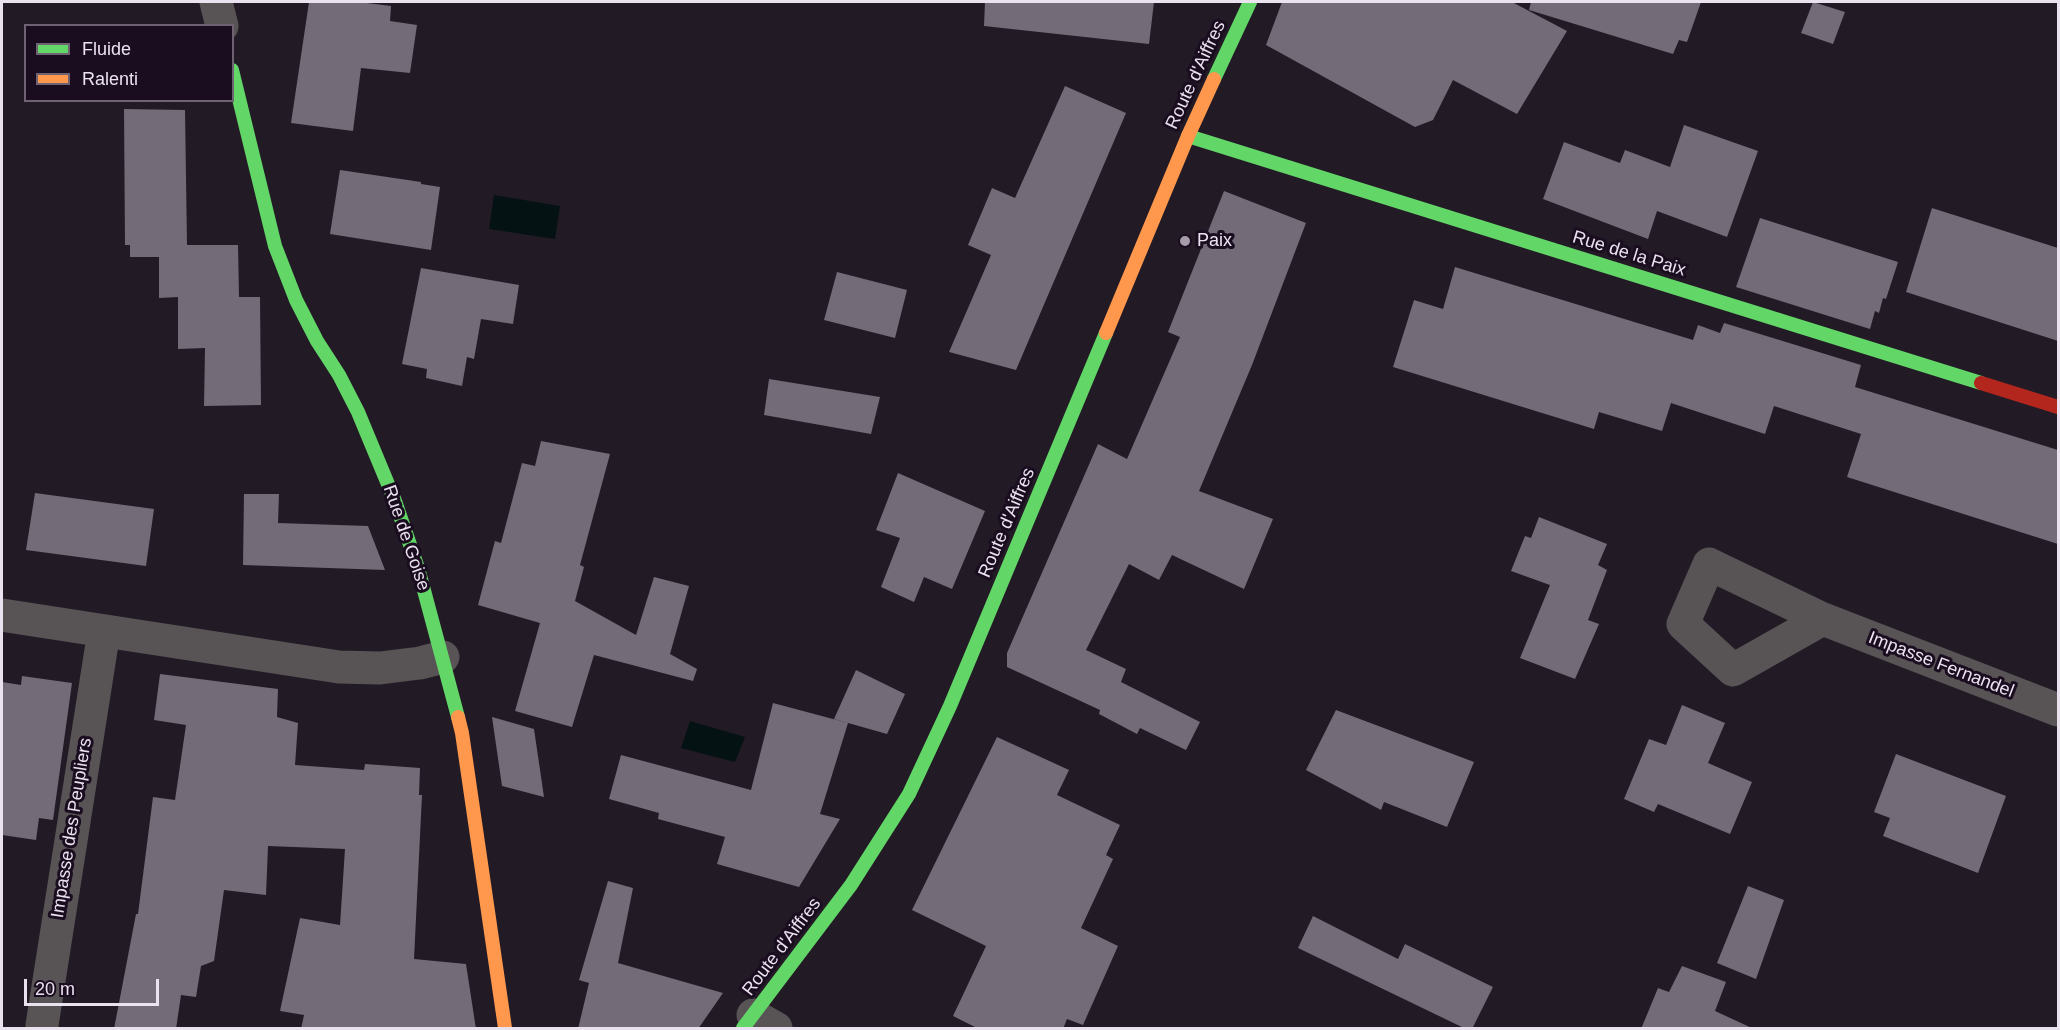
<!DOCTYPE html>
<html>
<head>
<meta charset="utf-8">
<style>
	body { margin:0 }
	#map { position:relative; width:2060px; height:1030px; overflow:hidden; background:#221b26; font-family:Helvetica,sans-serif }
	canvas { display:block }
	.frame { position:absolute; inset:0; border:3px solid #ebe2f0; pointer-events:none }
	.legend { position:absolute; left:24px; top:24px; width:210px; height:78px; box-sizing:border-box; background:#1a0d20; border:2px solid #6e6273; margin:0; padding:8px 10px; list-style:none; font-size:18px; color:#ebe2f0 }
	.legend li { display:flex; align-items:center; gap:12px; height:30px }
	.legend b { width:30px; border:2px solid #6e6273 }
	.scale { position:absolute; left:24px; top:979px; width:135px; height:27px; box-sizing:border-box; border:3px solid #ebe2f0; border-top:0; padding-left:8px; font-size:18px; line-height:21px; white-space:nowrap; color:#ebe2f0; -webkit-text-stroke:4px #1a0d20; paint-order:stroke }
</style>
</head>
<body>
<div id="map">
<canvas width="2060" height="1030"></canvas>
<div class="frame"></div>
<ul class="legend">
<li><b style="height:8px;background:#63d668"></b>Fluide</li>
<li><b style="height:8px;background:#ff974d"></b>Ralenti</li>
</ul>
<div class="scale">20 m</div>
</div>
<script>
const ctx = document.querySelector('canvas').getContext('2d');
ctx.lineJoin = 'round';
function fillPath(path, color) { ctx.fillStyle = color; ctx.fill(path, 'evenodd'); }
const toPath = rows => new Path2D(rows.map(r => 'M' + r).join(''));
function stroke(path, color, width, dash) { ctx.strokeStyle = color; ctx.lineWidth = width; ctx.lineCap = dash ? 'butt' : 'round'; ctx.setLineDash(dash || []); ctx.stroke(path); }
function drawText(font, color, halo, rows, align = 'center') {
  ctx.font = font + ' Helvetica,sans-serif'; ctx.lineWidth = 6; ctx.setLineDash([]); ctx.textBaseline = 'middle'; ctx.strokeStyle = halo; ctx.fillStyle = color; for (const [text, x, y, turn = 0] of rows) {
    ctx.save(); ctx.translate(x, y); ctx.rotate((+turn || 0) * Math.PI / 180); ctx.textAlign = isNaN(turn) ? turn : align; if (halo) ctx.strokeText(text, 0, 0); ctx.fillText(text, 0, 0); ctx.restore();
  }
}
fillPath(toPath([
	[494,195,560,206,555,239,489,229],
	[690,721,745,737,735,762,681,748]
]), '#041214');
fillPath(toPath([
	[309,2,359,2,391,6,390,21,417,25,410,73,361,68,353,131,291,123],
	[985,2,1154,2,1149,44,984,26],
	[1282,2,1512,2,1567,31,1517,114,1453,80,1433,120,1415,127,1266,45],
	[1531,2,1701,2,1687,42,1679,40,1673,54,1529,10],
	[1813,2,1845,12,1833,44,1801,33],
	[1065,86,1126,113,1016,370,949,352,991,255,968,245,992,188,1015,198],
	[124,109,185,110,187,245,238,245,239,297,260,297,261,405,204,406,205,348,178,349,178,297,159,298,159,257,130,257,130,245,125,245],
	[1684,125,1758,151,1727,237,1657,211,1648,239,1543,199,1564,142,1620,163,1625,150,1670,167],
	[340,170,421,182,421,184,440,187,431,250,330,234],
	[1224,191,1306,223,1252,365,1199,491,1273,519,1244,589,1172,555,1159,580,1129,564,1086,650,1126,669,1121,682,1200,722,1186,750,1140,728,1137,734,1099,714,1100,710,1007,667,1007,653,1098,444,1127,459,1180,337,1168,332],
	[1932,208,2058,248,2058,341,1906,292],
	[1760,218,1898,262,1886,299,1883,298,1879,313,1875,311,1870,329,1736,287],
	[1455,267,1693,340,1698,325,1720,333,1724,323,1861,365,1855,387,2058,450,2058,544,1847,477,1861,434,1774,406,1765,434,1671,403,1662,431,1599,412,1594,429,1393,367,1414,300,1443,309],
	[421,268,519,285,513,324,481,319,474,359,467,357,462,386,426,378,427,369,402,364],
	[837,272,907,290,895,338,824,320],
	[769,379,880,397,871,434,764,415],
	[541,441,610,454,580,565,584,567,575,601,636,635,654,577,689,586,670,654,697,669,693,681,594,655,572,727,515,711,540,623,478,605,495,541,501,543,522,463,535,466],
	[898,473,985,511,952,589,924,577,914,602,881,587,900,538,876,530],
	[35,493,154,509,146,566,26,550],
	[244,494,279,494,278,523,368,526,385,570,243,565],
	[1539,517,1607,544,1598,565,1607,570,1588,620,1599,624,1575,679,1520,658,1550,585,1511,571,1525,536,1531,538],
	[856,670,905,694,887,734,834,719],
	[160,674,278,689,277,717,298,723,295,765,364,770,365,764,420,768,419,795,422,795,414,959,466,964,476,1029,301,1029,304,1015,280,1011,300,918,340,925,345,849,268,846,266,895,224,890,214,961,201,966,196,997,181,995,176,1029,114,1029,136,914,138,914,153,797,175,800,186,725,154,720],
	[22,676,72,683,53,820,39,818,36,840,2,835,2,682,21,685],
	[773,703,848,723,820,814,840,819,799,887,717,864,725,837,658,819,659,813,609,799,621,755,751,790],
	[1682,705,1725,723,1708,763,1752,782,1730,834,1658,804,1654,812,1624,799,1649,739,1666,745],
	[1336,710,1474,762,1447,827,1384,802,1381,810,1306,770],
	[492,717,534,729,544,797,502,786],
	[997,737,1069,770,1057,795,1120,825,1106,855,1113,859,1081,928,1118,946,1083,1025,1067,1019,1063,1029,979,1029,953,1016,986,946,912,910],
	[1896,754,2006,796,1978,873,1883,836,1890,818,1874,812],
	[608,881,633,888,618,963,723,993,698,1029,578,1029,589,983,579,980],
	[1748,886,1784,900,1756,979,1717,963],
	[1313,916,1398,959,1405,944,1493,987,1472,1029,1466,1029,1298,948],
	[1682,966,1726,982,1715,1011,1754,1029,1641,1029,1658,988,1669,992]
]), '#736b78');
stroke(toPath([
	[216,2,222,26],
	[2,615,339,667,380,668,420,663,443,657],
	[1823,619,1733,670,1683,624,1709,564,1823,619,2058,710],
	[753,1015,776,1028],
	[42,1025,104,631]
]), '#585456', 33);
stroke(toPath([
	[232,70,275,246,296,300,317,341,339,375,358,412,395,501,418,568,458,717],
	[1214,79,1250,2],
	[1188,136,1981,383],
	[743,1028,851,885,909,794,950,706,1106,333]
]), '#63d668', 14);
stroke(toPath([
	[1106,333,1188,136,1214,79],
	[458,717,462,733,505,1028]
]), '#ff974d', 14);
stroke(toPath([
	[1981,383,2058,407]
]), '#b3261e', 14);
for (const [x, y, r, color] of [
	[1185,241,6,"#a59ca9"]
]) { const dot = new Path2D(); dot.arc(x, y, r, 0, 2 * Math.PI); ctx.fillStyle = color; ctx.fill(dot); stroke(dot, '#1a0d20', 2); }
drawText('18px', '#ebe2f0', '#1a0d20', [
	["Route d'Aiffres",1196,75,-65],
	["Rue de la Paix",1629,254,17],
	["Route d'Aiffres",1007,523,-67],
	["Rue de Goise",406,538,71],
	["Impasse Fernandel",1941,665,21],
	["Impasse des Peupliers",72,828,-81],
	["Route d'Aiffres",782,947,-53]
]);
drawText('18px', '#ebe2f0', '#1a0d20', [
	["Paix",1197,241]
], 'left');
</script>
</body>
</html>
